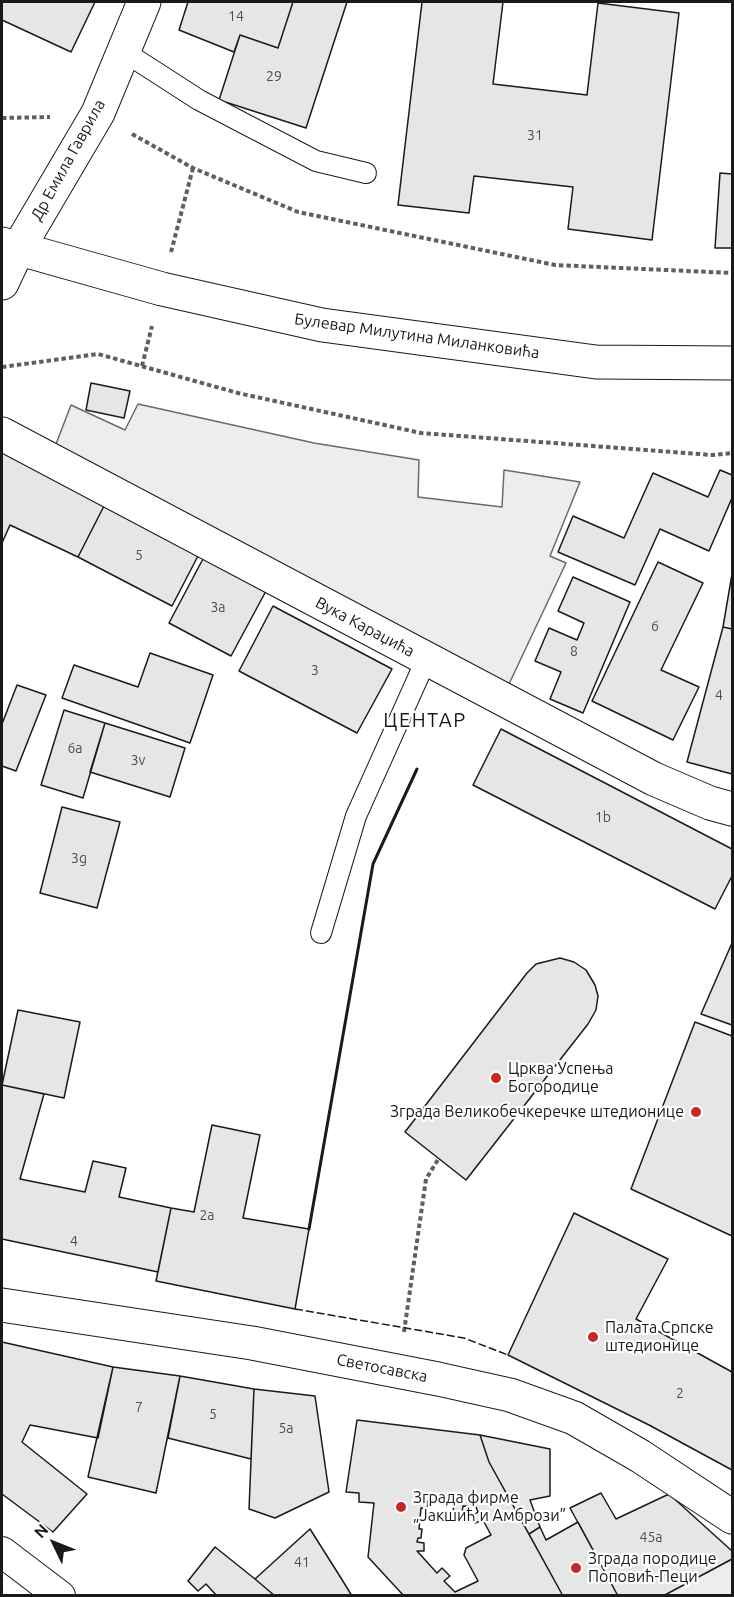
<!DOCTYPE html>
<html>
<head>
<meta charset="utf-8">
<style>
	body { margin:0 }
	#map { position:relative; width:734px; height:1597px; overflow:hidden; background:#fff; font-family:Ubuntu,sans-serif }
	canvas { display:block }
	.frame { position:absolute; inset:0; border:3px solid #1a1a1a; pointer-events:none }
	.north { position:absolute; left:24px; top:1513px; width:60px; height:60px; -webkit-text-stroke:4px #fff; paint-order:stroke; rotate:313deg; font-size:16px; font-weight:700; line-height:24px; text-align:center; color:#1a1a1a }
	.north::after { content:''; display:block; margin:auto; width:21px; height:27px; background:#1a1a1a; clip-path:polygon(50% 0,100% 100%,50% 72%,0 100%) }
</style>
</head>
<body>
<div id="map">
<canvas width="734" height="1597"></canvas>
<div class="frame"></div>
<div class="north">N</div>
</div>
<script>
const ctx = document.querySelector('canvas').getContext('2d');
ctx.lineJoin = 'round';
function fillPath(path, color) { ctx.fillStyle = color; ctx.fill(path, 'evenodd'); }
const toPath = rows => new Path2D(rows.map(r => 'M' + r).join(''));
function stroke(path, color, width, dash) { ctx.strokeStyle = color; ctx.lineWidth = width; ctx.lineCap = dash ? 'butt' : 'round'; ctx.setLineDash(dash || []); ctx.stroke(path); }
function drawText(font, color, halo, rows, align = 'center') {
  ctx.font = font + ' Ubuntu,sans-serif'; ctx.lineWidth = 4.5; ctx.setLineDash([]); ctx.textBaseline = 'middle'; ctx.strokeStyle = halo; ctx.fillStyle = color; for (const [text, x, y, turn = 0] of rows) {
    ctx.save(); ctx.translate(x, y); ctx.rotate((+turn || 0) * Math.PI / 180); ctx.textAlign = isNaN(turn) ? turn : align; if (halo) ctx.strokeText(text, 0, 0); ctx.fillText(text, 0, 0); ctx.restore();
  }
}
const parking = toPath([
	[138,404,314,443,419,460,418,497,502,507,504,470,580,482,550,556,566,563,509,684,53,452,71,405,125,430,138,404],
	[732,1559,732,1595,663,1595,732,1559]
]);
fillPath(parking, '#ededed');
stroke(parking, '#6a6a6a', 1.5);
const building = toPath([
	[2,2,95,2,71,52,2,20,2,2],
	[188,2,293,2,278,48,240,35,234,52,179,30,188,2],
	[293,2,347,2,306,128,219,100,240,35,278,48,293,2],
	[422,2,503,2,493,84,587,95,598,3,679,13,652,240,568,229,573,187,474,176,469,213,398,205,422,2],
	[720,173,732,174,732,248,715,248,720,173],
	[91,383,130,391,124,418,86,410,91,383],
	[2,452,105,504,78,557,10,525,2,543,2,452],
	[720,470,732,475,732,498,709,551,660,529,635,585,558,552,573,516,624,538,653,473,708,497,720,470],
	[105,504,199,554,172,606,78,557,105,504],
	[204,557,266,591,231,656,169,623,204,557],
	[658,562,703,583,661,670,699,687,673,740,592,701,658,562],
	[732,574,732,629,723,627,732,574],
	[573,577,630,602,583,713,550,699,561,672,535,661,549,628,577,640,584,623,558,611,573,577],
	[273,606,392,669,357,733,239,671,273,606],
	[723,627,732,629,732,774,687,762,723,627],
	[150,653,213,675,190,743,62,698,74,665,138,687,150,653],
	[17,685,46,695,16,771,2,766,2,724,17,685],
	[64,710,105,723,83,798,41,785,64,710],
	[105,723,185,748,170,797,90,772,105,723],
	[501,729,732,849,732,876,715,909,473,785,501,729],
	[62,807,120,822,97,908,40,893,62,807],
	[732,943,732,1025,701,1014,732,943],
	[560,958,574,962,586,970,595,985,598,996,596,1010,588,1024,466,1180,405,1132,527,973,536,964,560,958],
	[18,1010,80,1022,64,1098,2,1085,18,1010],
	[695,1022,732,1036,732,1236,631,1189,695,1022],
	[2,1085,44,1094,20,1179,85,1192,93,1161,126,1168,119,1197,171,1208,158,1272,2,1239,2,1085],
	[212,1125,260,1135,243,1218,309,1229,295,1309,156,1281,171,1208,194,1212,212,1125],
	[574,1213,668,1259,636,1319,732,1372,732,1470,649,1425,508,1355,574,1213],
	[2,1342,113,1367,98,1438,30,1425,22,1442,87,1494,53,1532,2,1494,2,1342],
	[113,1367,180,1376,156,1493,88,1477,113,1367],
	[180,1376,254,1389,251,1459,168,1438,180,1376],
	[254,1389,315,1396,329,1492,275,1518,249,1509,254,1389],
	[357,1420,480,1435,489,1462,563,1596,404,1596,368,1557,374,1503,359,1502,359,1493,346,1492,357,1420],
	[422,1501,454,1504,453,1512,462,1513,463,1506,476,1507,478,1512,472,1516,475,1523,483,1520,491,1535,466,1548,464,1555,478,1581,455,1592,444,1581,450,1576,442,1568,437,1573,417,1551,424,1551,424,1543,417,1542,418,1538,421,1538,422,1529,419,1529,421,1508,427,1509,428,1503,422,1501],
	[480,1435,550,1449,550,1496,530,1500,540,1527,529,1534,489,1462,480,1435],
	[601,1493,616,1519,669,1494,732,1551,732,1559,663,1596,618,1596,570,1508,601,1493],
	[578,1522,618,1596,563,1596,529,1534,540,1527,546,1540,578,1522],
	[310,1529,341,1578,352,1596,275,1596,255,1579,310,1529],
	[215,1547,255,1579,275,1596,217,1596,206,1584,198,1591,188,1581,215,1547]
]);
fillPath(building, '#e6e6e6');
stroke(building, '#1a1a1a', 1.5);
const service = toPath([
	[123,51,199,100,316,161,366,173],
	[321,933,356,816,426,660]
]);
const pedestrian = toPath([
	[2,1552,60,1596]
]);
const minor = toPath([
	[2,283,18,249,98,113,144,2],
	[2,434,654,779,710,803,732,809],
	[2,1305,252,1343,438,1379,510,1395,574,1418,640,1456,732,1517]
]);
const secondary = toPath([
	[2,244,162,289,322,325,596,362,732,363]
]);
stroke(service, '#1a1a1a', 22);
stroke(pedestrian, '#1a1a1a', 32);
stroke(minor, '#1a1a1a', 35);
stroke(secondary, '#1a1a1a', 35);
stroke(toPath([
	[2,118,50,117],
	[132,134,193,168,298,212,555,265,732,273],
	[171,252,193,168],
	[142,366,152,326],
	[2,367,98,354,238,393,421,433,712,455,732,453],
	[404,1332,426,1179,439,1158]
]), '#5f5f5f', 4, [4.5, 3]);
stroke(service, '#fff', 20);
stroke(pedestrian, '#fff', 30);
stroke(minor, '#fff', 33);
stroke(secondary, '#fff', 33);
stroke(toPath([
	[295,1309,464,1338,508,1355]
]), '#1a1a1a', 1.5, [8, 3]);
stroke(toPath([
	[309,1229,373,864,417,769]
]), '#1a1a1a', 3);
for (const [x, y, r, color] of [
	[496,1078,6,"#c62828"],
	[696,1112,6,"#c62828"],
	[593,1337,6,"#c62828"],
	[401,1507,6,"#c62828"],
	[576,1568,6,"#c62828"]
]) { const dot = new Path2D(); dot.arc(x, y, r, 0, 2 * Math.PI); ctx.fillStyle = color; ctx.fill(dot); stroke(dot, '#fff', 2); }
drawText('14px', '#4d4d4d', null, [
	["14",236,16],
	["29",274,76],
	["31",535,135],
	["5",139,555],
	["3a",218,607],
	["6",655,626],
	["8",574,651],
	["3",315,670],
	["4",719,695],
	["6a",75,748],
	["3v",138,760],
	["1b",603,817],
	["3g",79,858],
	["2a",207,1215],
	["4",74,1241],
	["2",680,1393],
	["7",139,1407],
	["5",213,1414],
	["5a",286,1428],
	["45a",651,1537],
	["41",302,1562]
]);
drawText('16px', '#1a1a1a', '#fff', [
	["Др Емила Гаврила",68,160,-61],
	["Булевар Милутина Миланковића",417,336,8],
	["Вука Караџића",365,627,28],
	["Светосавска",382,1368,11]
]);
drawText('16px', '#1a1a1a', '#fff', [
	["Црква Успења",508,1069],
	["Богородице",508,1087],
	["Зграда Великобечкеречке штедионице",684,1112,"right"],
	["Палата Српске",605,1328],
	["штедионице",605,1346],
	["Зграда фирме",413,1498],
	["„Јакшић и Амбрози”",413,1516],
	["Зграда породице",588,1559],
	["Поповић-Пеци",588,1577]
], 'left');
ctx.letterSpacing = '1.5px';
drawText('20px', '#1a1a1a', '#fff', [
	["ЦЕНТАР",425,720]
]);
ctx.letterSpacing = '0px';
</script>
</body>
</html>
